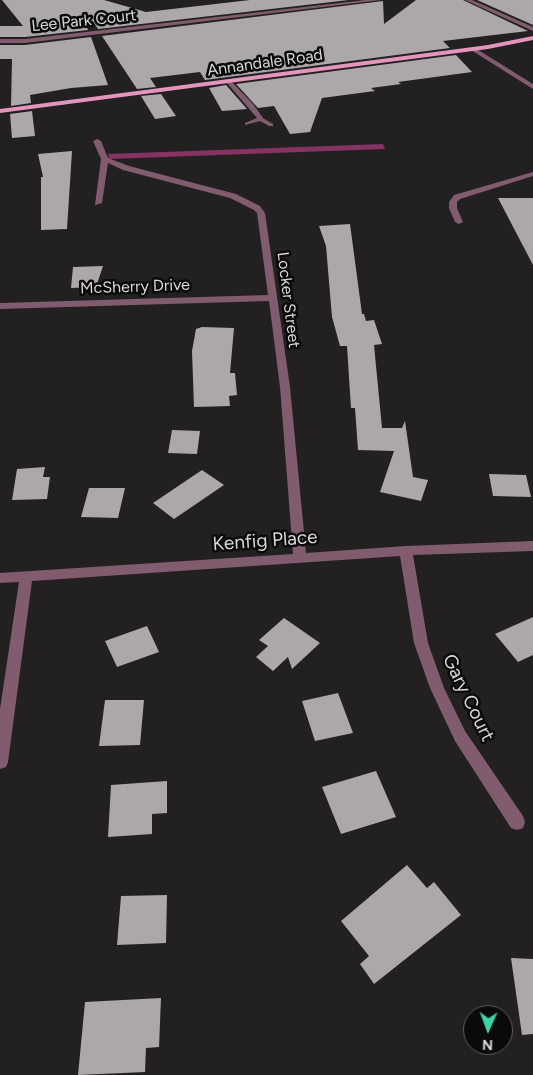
<!DOCTYPE html>
<html>
<head>
<meta charset="utf-8">
<style>
	body { margin:0 }
	#map { position:relative; width:533px; height:1075px; overflow:hidden; background:#232021; font-family:Figtree,sans-serif }
	canvas { display:block }
	.north { position:absolute; left:463px; top:1005px; width:50px; height:50px; box-sizing:border-box; background:#0b0a0b; border:1px solid #5e5c5d; border-radius:50%; rotate:182deg; font-size:14px; font-weight:700; line-height:20px; text-align:center; color:#dad8d9 }
	.north::after { content:''; display:block; margin:auto; width:18px; height:22px; background:#3ad4a5; clip-path:polygon(50% 0,100% 100%,50% 72%,0 100%) }
</style>
</head>
<body>
<div id="map">
<canvas width="533" height="1075"></canvas>
<div class="north">N</div>
</div>
<script>
const ctx = document.querySelector('canvas').getContext('2d');
ctx.lineJoin = 'round';
function fillPath(path, color) { ctx.fillStyle = color; ctx.fill(path, 'evenodd'); }
const toPath = rows => new Path2D(rows.map(r => 'M' + r).join(''));
function drawText(font, color, halo, rows, align = 'center') {
  ctx.font = font + ' Figtree,sans-serif'; ctx.lineWidth = 5; ctx.setLineDash([]); ctx.textBaseline = 'middle'; ctx.strokeStyle = halo; ctx.fillStyle = color; for (const [text, x, y, turn = 0] of rows) {
    ctx.save(); ctx.translate(x, y); ctx.rotate((+turn || 0) * Math.PI / 180); ctx.textAlign = isNaN(turn) ? turn : align; if (halo) ctx.strokeText(text, 0, 0); ctx.fillText(text, 0, 0); ctx.restore();
  }
}
fillPath(toPath([
	[383,144,385,149,109,159,108,154]
]), '#853363');
fillPath(toPath([
	[2,0,104,0,146,12,250,0,349,0,98,29,93,21,86,24,88,30,25,37,0,37,0,26,23,26],
	[416,0,463,0,528,31,443,41,450,48,205,80,200,72,150,78,156,87,137,89,102,36,383,1,384,24],
	[477,0,533,0,533,25],
	[91,37,108,85,71,88,30,95,31,103,11,106,12,59,0,59,0,45,25,45],
	[456,55,472,72,398,82,401,84,371,88,375,91,322,98,310,132,290,134,274,106,258,108,236,84],
	[226,85,247,109,222,111,209,88],
	[161,94,176,116,155,119,141,96],
	[32,111,35,136,12,138,10,114],
	[72,151,67,229,41,230,41,177,43,177,38,154],
	[498,198,533,198,533,265],
	[350,224,362,314,364,314,366,321,374,320,382,344,374,345,382,428,402,428,405,421,413,477,428,480,421,501,380,492,394,451,358,450,355,408,351,408,347,346,340,346,332,317,326,246,319,226],
	[103,266,96,287,71,288,73,267],
	[202,327,234,328,230,373,235,373,237,395,229,396,230,406,194,407,192,351,196,329],
	[172,430,200,431,197,454,168,453],
	[45,467,43,477,50,477,47,499,12,500,17,469],
	[202,470,224,485,174,519,153,503],
	[489,474,526,475,531,497,493,496],
	[89,488,125,488,118,518,81,517],
	[533,617,533,655,518,662,495,634],
	[284,618,320,643,292,669,288,657,273,671,256,657,268,646,259,640],
	[147,626,159,652,117,667,105,641],
	[338,693,353,733,315,741,302,701],
	[105,700,144,700,140,745,99,746],
	[376,771,396,817,341,834,322,787],
	[167,781,167,813,152,814,152,834,108,837,111,785],
	[407,865,427,888,434,882,461,915,374,984,360,964,369,956,341,921],
	[167,895,166,943,117,945,121,896],
	[511,958,533,959,533,1034,522,1035],
	[161,998,159,1047,146,1048,145,1072,78,1075,85,1002]
]), '#aca8aa');
fillPath(toPath([
	[365,0,381,0,25,43,0,43,0,39,25,39,365,0],
	[465,0,472,0,533,27,533,31,465,0],
	[471,48,475,48,533,84,533,89,471,50,471,48],
	[227,81,231,81,253,104,263,118,273,124,273,126,269,126,260,121,245,125,245,123,257,118,227,83,227,81],
	[97,139,101,141,108,158,129,166,236,194,260,206,265,213,290,387,306,553,406,546,533,541,533,551,413,555,428,643,444,688,465,731,523,816,525,822,523,828,517,830,511,828,455,741,430,688,414,643,400,556,32,581,8,762,6,767,0,769,0,709,19,582,0,583,0,573,293,554,280,387,269,301,0,309,0,303,268,295,257,213,254,210,230,198,123,170,108,163,102,203,95,205,101,159,93,141,97,139],
	[533,172,533,176,460,199,457,202,457,208,463,222,459,224,455,222,449,208,449,202,454,195,533,172]
]), '#815b6e');
fillPath(toPath([
	[533,36,533,40,488,49,0,113,0,109,488,45,533,36]
]), '#e395bd');
drawText('16px', '#dad8d9', '#0b0a0b', [
	["Lee Park Court",84,21,-6],
	["Annandale Road",265,63,-8],
	["McSherry Drive",135,287,-2],
	["Locker Street",288,300,83]
]);
drawText('19px', '#dad8d9', '#0b0a0b', [
	["Kenfig Place",265,541,-4],
	["Gary Court",468,698,64]
]);
</script>
</body>
</html>
